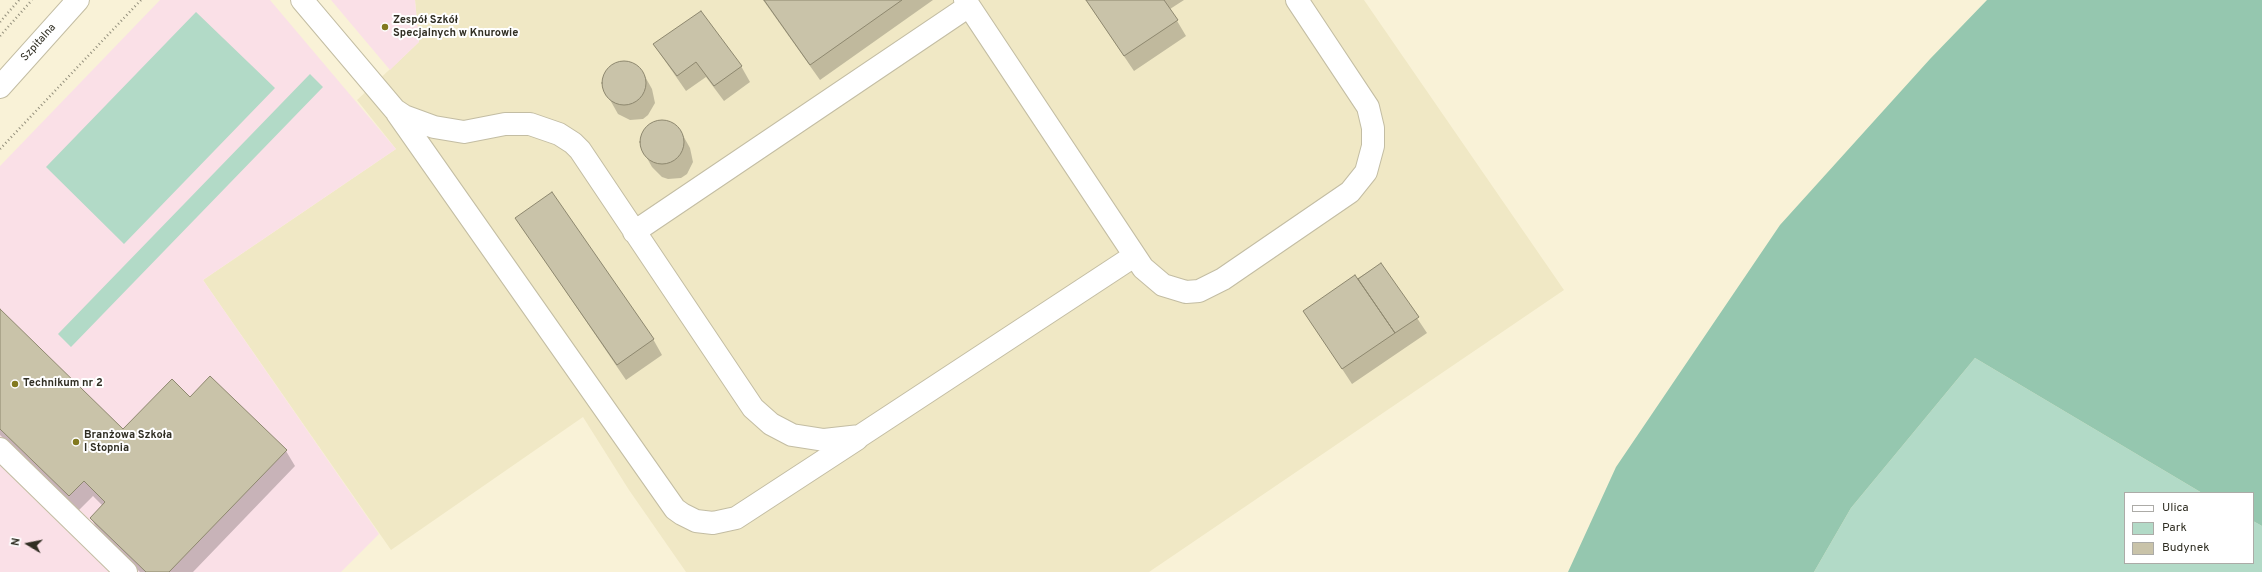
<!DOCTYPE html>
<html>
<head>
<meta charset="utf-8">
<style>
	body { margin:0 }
	#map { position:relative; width:2262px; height:572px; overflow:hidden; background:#f9f2d7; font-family:Overpass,sans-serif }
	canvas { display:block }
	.legend { position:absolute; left:2124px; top:492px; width:130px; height:72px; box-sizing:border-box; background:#fff; border:1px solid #acaba7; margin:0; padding:5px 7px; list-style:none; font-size:12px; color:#302e23 }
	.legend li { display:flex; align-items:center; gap:8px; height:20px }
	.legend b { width:20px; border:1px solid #acaba7 }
	.north { position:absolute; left:8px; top:524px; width:40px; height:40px; -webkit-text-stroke:3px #fff; paint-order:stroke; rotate:280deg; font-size:11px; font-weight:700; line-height:16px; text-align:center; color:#302e23 }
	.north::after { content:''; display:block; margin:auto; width:14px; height:18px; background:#302e23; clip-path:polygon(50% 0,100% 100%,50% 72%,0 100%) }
</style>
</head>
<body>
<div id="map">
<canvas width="2262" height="572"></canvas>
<ul class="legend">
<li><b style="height:5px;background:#fff"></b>Ulica</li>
<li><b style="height:11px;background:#b2dac7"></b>Park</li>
<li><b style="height:11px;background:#c9c3a9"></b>Budynek</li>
</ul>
<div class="north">N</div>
</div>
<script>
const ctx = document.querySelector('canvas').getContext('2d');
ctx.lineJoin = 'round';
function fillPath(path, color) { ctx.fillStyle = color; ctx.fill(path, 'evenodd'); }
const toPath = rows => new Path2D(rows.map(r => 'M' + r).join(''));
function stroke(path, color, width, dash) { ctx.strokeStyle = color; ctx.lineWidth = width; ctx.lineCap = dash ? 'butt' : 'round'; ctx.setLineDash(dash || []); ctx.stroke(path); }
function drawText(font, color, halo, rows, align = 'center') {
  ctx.font = font + ' Overpass,sans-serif'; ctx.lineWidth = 4; ctx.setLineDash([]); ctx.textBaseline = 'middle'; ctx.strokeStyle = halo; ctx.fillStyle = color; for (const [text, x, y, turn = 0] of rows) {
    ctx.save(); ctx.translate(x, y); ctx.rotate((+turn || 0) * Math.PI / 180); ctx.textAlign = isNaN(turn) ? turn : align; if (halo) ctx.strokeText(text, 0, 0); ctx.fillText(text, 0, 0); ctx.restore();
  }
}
fillPath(toPath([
	[415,0,1364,0,1564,290,1149,572,686,572,629,490,583,417,391,550,203,280,396,149,357,100,419,42]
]), '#f0e8c5');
fillPath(toPath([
	[160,0,270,0,396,149,203,280,379,534,341,572,0,572,0,166],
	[331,0,415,0,419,42,390,70]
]), '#fae0e7');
fillPath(toPath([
	[196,12,275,88,124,244,46,167],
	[310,74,323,87,71,347,58,334],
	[1975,358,2202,493,2125,493,2125,563,2253,563,2253,521,2262,526,2262,572,1814,572,1851,508]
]), '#b2dac7');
fillPath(toPath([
	[1987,0,2262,0,2262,526,2253,521,2253,493,2202,493,1975,358,1851,508,1814,572,1568,572,1616,467,1780,225,1930,59]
]), '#95c7af');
fillPath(toPath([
	[763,0,933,0,820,80],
	[1086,0,1184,0,1170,9,1186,36,1134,71],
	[700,12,741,66,750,82,724,101,706,77,686,91,654,45],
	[617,63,632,63,643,73,652,89,655,103,648,115,643,119,630,120,618,114,609,98,603,85,606,72],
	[655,122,670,123,681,132,690,148,693,162,687,174,681,178,668,179,662,177,652,167,643,151,642,138,644,131],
	[516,218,653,339,662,355,626,380],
	[1381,264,1427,333,1352,384,1304,311],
	[0,311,123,431,190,398,286,451,295,466,193,572,140,572,100,534,91,518,103,506,93,496,78,511,0,435]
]), '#0003');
const building = toPath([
	[764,0,902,0,810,65,764,0],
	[1086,0,1164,0,1178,20,1124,56,1086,0],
	[701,11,742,66,714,86,696,62,677,76,653,44,701,11],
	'602 83a22 22 0 1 1 44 0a22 22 0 1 1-44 0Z',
	'640 142a22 22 0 1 1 44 0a22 22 0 1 1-44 0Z',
	[552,192,654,339,617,365,515,218,552,192],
	[1381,263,1419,317,1395,333,1358,279,1381,263],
	[1355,275,1395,333,1342,369,1303,311,1355,275],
	[0,309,123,429,172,379,190,397,210,376,287,450,169,572,146,572,90,518,105,502,84,481,69,496,0,429,0,309]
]);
fillPath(building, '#c9c3a9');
stroke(building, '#8e886f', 1);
const minor = toPath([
	[302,0,395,110,404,116,434,127,464,132,505,124,530,124,559,134,573,143,580,150,753,408,771,424,792,435,824,440,860,436,1134,256],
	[965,0,1143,268,1163,285,1186,292,1199,291,1223,279,1350,192,1366,172,1373,146,1373,128,1368,107,1297,0],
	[0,87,78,0],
	[397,113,675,509,682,514,696,521,713,523,736,518,857,439],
	[634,232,969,6],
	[0,449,126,572]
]);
stroke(minor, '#c3bda3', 24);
stroke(toPath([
	[0,22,19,0],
	[0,36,32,0],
	[0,149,141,0]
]), '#928e7b', 2.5, [1, 3]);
stroke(minor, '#fff', 22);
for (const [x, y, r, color] of [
	[385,27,4,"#82791f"],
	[15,384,4,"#82791f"],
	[76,442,4,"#82791f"]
]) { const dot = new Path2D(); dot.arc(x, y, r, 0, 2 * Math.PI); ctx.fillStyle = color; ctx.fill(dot); stroke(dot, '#fff', 1.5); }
drawText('bold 11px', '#302e23', '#fff', [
	["Zespół Szkół",393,21],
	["Specjalnych w Knurowie",393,34],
	["Technikum nr 2",23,384],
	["Branżowa Szkoła",84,436],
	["I Stopnia",84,449]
], 'left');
drawText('11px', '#302e23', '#fff', [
	["Szpitalna",39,43,-48]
]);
</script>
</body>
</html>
